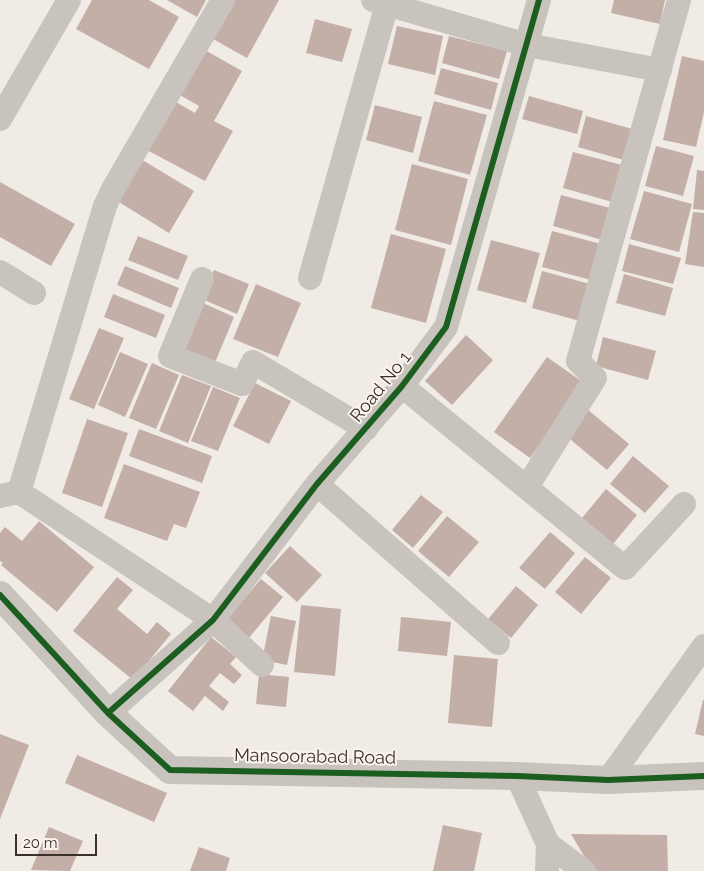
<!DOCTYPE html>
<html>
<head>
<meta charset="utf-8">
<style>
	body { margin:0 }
	#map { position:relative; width:704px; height:871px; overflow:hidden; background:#f0ebe5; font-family:Raleway,sans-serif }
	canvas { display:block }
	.scale { position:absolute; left:15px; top:834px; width:82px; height:22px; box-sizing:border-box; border:2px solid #3b302b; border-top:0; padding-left:6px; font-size:15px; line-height:18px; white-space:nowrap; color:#3b302b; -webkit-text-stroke:4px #fbf5ee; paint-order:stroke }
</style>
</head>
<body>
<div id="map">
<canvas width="704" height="871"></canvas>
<div class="scale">20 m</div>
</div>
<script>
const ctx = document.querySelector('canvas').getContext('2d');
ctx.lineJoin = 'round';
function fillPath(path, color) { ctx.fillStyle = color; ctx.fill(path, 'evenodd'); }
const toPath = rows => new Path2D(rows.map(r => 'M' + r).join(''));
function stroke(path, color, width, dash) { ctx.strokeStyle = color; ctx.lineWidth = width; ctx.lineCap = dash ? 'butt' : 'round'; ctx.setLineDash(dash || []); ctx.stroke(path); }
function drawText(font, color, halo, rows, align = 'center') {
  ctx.font = font + ' Raleway,sans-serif'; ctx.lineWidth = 4; ctx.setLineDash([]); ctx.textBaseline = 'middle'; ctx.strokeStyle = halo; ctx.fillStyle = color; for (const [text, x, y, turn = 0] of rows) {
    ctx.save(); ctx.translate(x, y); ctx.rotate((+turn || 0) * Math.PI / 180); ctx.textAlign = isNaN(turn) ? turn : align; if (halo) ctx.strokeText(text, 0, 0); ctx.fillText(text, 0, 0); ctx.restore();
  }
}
fillPath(toPath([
	[92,0,149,0,179,17,149,69,76,29],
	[167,0,206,0,197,17],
	[235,0,279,0,247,58,213,39],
	[614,0,665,0,660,24,611,13],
	[315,19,352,29,342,62,306,53],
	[397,26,443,36,435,75,388,64],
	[449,36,507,51,499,79,442,63],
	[203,49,242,71,214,121,233,131,205,181,147,150,174,101,195,113,199,106,178,94],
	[682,56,704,61,704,112,696,147,663,140],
	[441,68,498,83,491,110,434,94],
	[529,96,583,111,577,134,522,119],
	[434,101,487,115,470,175,418,161],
	[375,105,422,117,413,153,366,140],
	[586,116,636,130,627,161,578,147],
	[656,146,694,156,683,196,645,186],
	[573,152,626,166,616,203,563,188],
	[139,158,194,191,169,233,114,199],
	[412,164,468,179,451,245,395,230],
	[697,170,704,171,704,210,693,209],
	[0,182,75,224,51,266,0,237],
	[644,191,692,204,679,252,630,239],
	[561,195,614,209,606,241,553,226],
	[693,212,704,213,704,267,685,264],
	[552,231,605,245,595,281,542,267],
	[391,234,446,249,426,323,371,308],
	[138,236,188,256,178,280,128,260],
	[491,240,540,253,526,303,477,290],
	[629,244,681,258,673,284,622,271],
	[125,266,179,288,171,308,117,285],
	[214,270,249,284,237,314,202,299],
	[542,271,590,284,580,321,532,308],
	[624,274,673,288,665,316,616,303],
	[256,284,301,303,278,357,233,339],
	[113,294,165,315,156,338,104,317],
	[203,303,234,317,214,365,183,352],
	[99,328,124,338,94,409,69,399],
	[466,335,493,360,452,405,425,381],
	[603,337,656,351,648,380,596,366],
	[120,352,148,364,125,417,98,405],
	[547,357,584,383,530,458,494,432],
	[152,363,179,375,156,429,129,418],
	[182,375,211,386,188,443,159,431],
	[255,383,291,401,269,444,233,426],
	[213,387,240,398,218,451,191,441],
	[587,409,629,444,607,470,565,435],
	[87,419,128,433,102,507,62,493],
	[139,429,212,456,202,483,129,456],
	[633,456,669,486,645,513,610,484],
	[124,464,200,492,186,528,174,524,167,541,104,518],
	[606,489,637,515,613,544,582,518],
	[421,495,443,512,413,548,392,530],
	[447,516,479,542,449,577,418,551],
	[39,521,94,567,57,612,1,565,3,563,0,561,0,533,5,527,22,541],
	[550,532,575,553,545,589,519,568],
	[290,546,322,575,297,602,265,573],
	[585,557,611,578,581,614,555,592],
	[117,577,133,590,117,609,147,634,157,622,171,634,133,680,73,631],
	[261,579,283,597,248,639,226,620],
	[516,586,538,605,511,638,488,619],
	[301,605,341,609,335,676,294,672],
	[271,616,296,621,287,665,262,660],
	[401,617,451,622,447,656,398,651],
	[211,637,236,657,230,664,242,675,234,684,220,673,209,686,229,702,223,711,205,696,193,711,168,691],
	[454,655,498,659,492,727,448,723],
	[259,674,289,677,286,707,256,704],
	[703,700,704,700,704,736,695,734],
	[0,734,29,745,0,819],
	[77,755,167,793,154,822,65,783],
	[443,825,482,833,474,871,433,871],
	[49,827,83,841,70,871,31,870],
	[571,834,667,835,668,871,593,871],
	[199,847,230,858,226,871,190,871]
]), '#c3afa7');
stroke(toPath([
	[373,0,527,45,660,70],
	[0,119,69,0],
	[0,272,34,293],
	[310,278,387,4],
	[202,279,170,356,242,384,253,362,366,429],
	[402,386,625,568,684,504],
	[317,484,498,643],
	[527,487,595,378,578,361,679,0],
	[19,492,105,206,113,189,223,0],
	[0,496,19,492,213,620,262,665],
	[108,713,213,620,317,484,402,386,446,327,539,0],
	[517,776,548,844,584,871],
	[608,780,704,646],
	[547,871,548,844]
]), '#c9c3be', 24);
stroke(toPath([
	[0,595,108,713,170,770,517,776,608,780,704,776]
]), '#c9c3be', 28);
stroke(toPath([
	[0,595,108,713,170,770,517,776,608,780,704,776],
	[108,713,213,620,317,484,402,386,446,327,539,0]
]), '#1b5e20', 6);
drawText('18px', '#3b302b', '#fbf5ee', [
	["Road No 1",381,387,-51],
	["Mansoorabad Road",315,757,1]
]);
</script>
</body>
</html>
